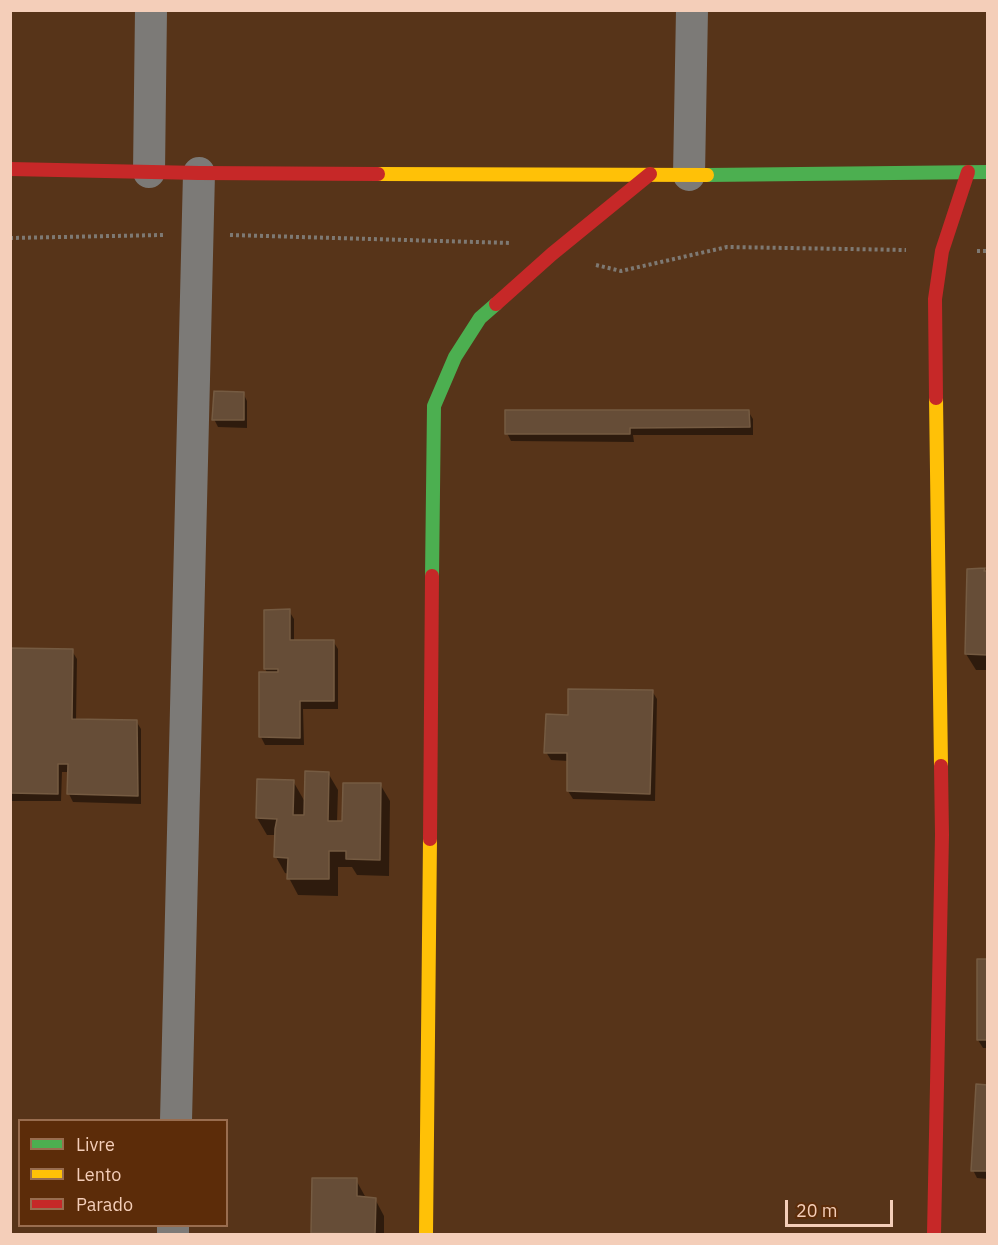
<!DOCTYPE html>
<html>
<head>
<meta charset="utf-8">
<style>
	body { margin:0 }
	#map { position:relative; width:998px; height:1245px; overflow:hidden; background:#573419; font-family:"IBM Plex Sans",sans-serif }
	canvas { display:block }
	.frame { position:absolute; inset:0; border:12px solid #f4ceb9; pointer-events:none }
	.legend { position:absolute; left:18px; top:1119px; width:210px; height:108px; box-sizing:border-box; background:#5c2c09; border:2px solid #996d4f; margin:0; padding:8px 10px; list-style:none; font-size:18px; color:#f4ceb9 }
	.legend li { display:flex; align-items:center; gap:12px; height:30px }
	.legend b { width:30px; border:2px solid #996d4f }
	.scale { position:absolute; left:785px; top:1200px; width:108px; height:27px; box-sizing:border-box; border:3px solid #f4ceb9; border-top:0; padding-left:8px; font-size:18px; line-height:21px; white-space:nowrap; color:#f4ceb9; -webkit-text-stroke:4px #5c2c09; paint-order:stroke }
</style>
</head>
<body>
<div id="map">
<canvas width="998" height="1245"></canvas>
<div class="frame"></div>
<ul class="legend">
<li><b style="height:8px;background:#4caf50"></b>Livre</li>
<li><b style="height:8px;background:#ffc107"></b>Lento</li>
<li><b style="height:8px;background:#c62828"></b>Parado</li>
</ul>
<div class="scale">20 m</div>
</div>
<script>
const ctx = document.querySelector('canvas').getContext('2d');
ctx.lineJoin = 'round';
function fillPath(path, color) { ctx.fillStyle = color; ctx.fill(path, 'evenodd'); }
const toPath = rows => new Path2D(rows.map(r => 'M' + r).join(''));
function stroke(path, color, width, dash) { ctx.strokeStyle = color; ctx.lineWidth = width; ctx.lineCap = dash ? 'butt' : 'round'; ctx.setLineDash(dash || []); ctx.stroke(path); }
fillPath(toPath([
	[243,393,247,401,247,428,218,427,214,419],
	[748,411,753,419,753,435,633,435,634,442,511,441,507,433],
	[968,570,988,571,988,670,976,670,966,654],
	[289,611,294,619,294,642,333,641,338,649,338,709,303,709,304,745,265,745,261,737,268,674,265,669],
	[10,649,72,651,77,659,76,720,136,721,141,729,141,804,73,802,69,794,69,772,62,772,61,801,10,801],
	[652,691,657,699,655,801,573,799,568,791,569,761,551,760,546,752,569,716],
	[328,773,338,790,337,822,344,823,380,784,390,801,389,876,357,875,352,867,338,867,338,896,298,895,289,878,289,874,285,873,276,857,276,835,267,835,257,818,258,780,293,781,305,802],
	[978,961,988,961,988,1048,983,1048,978,1040],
	[988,1086,988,1179,977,1178,973,1170],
	[356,1180,366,1198,375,1199,384,1216,384,1234,314,1234,313,1233]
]), '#0007');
const building = toPath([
	[214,391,244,392,244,420,212,420,214,391],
	[505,410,749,410,750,427,630,428,630,434,505,434,505,410],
	[985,568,984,571,988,571,988,655,965,654,967,569,985,568],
	[290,609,290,640,334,640,334,701,300,701,300,738,259,737,259,672,278,672,278,669,264,669,264,610,290,609],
	[10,648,73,649,72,719,137,720,138,796,67,794,68,764,58,764,58,794,10,793,10,648],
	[568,689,653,690,650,794,567,791,567,753,544,753,546,714,568,715,568,689],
	[305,771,329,772,328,821,342,821,343,783,381,783,380,860,346,859,346,851,329,851,329,879,287,879,288,858,274,857,275,829,277,819,256,818,257,779,294,780,293,815,304,815,305,771],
	[977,959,988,959,988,1040,977,1040,977,959],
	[976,1084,988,1085,988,1171,971,1171,976,1084],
	[312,1178,357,1178,357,1196,376,1198,375,1234,311,1233,312,1178]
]);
fillPath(building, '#664d37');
stroke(building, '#755b42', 1.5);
stroke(toPath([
	[230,235,511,243],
	[10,238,163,235],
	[977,251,988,251],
	[596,265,621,271,727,247,906,250]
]), '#7e7973', 4, [3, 3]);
stroke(toPath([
	[149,172,151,10],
	[689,175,692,10],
	[176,1120,199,173],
	[173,1234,173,1226]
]), '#7c7a77', 32);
stroke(toPath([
	[707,175,988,172],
	[432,576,434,406,455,357,480,318,496,304]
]), '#4caf50', 14);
stroke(toPath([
	[378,174,707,175],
	[936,398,941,766],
	[426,1234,430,839]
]), '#ffc107', 14);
stroke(toPath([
	[10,169,199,173,378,174],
	[496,304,552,254,650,174],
	[936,398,935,299,942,251,968,172],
	[430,839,432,576],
	[934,1234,942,835,941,766]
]), '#c62828', 14);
</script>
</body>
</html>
